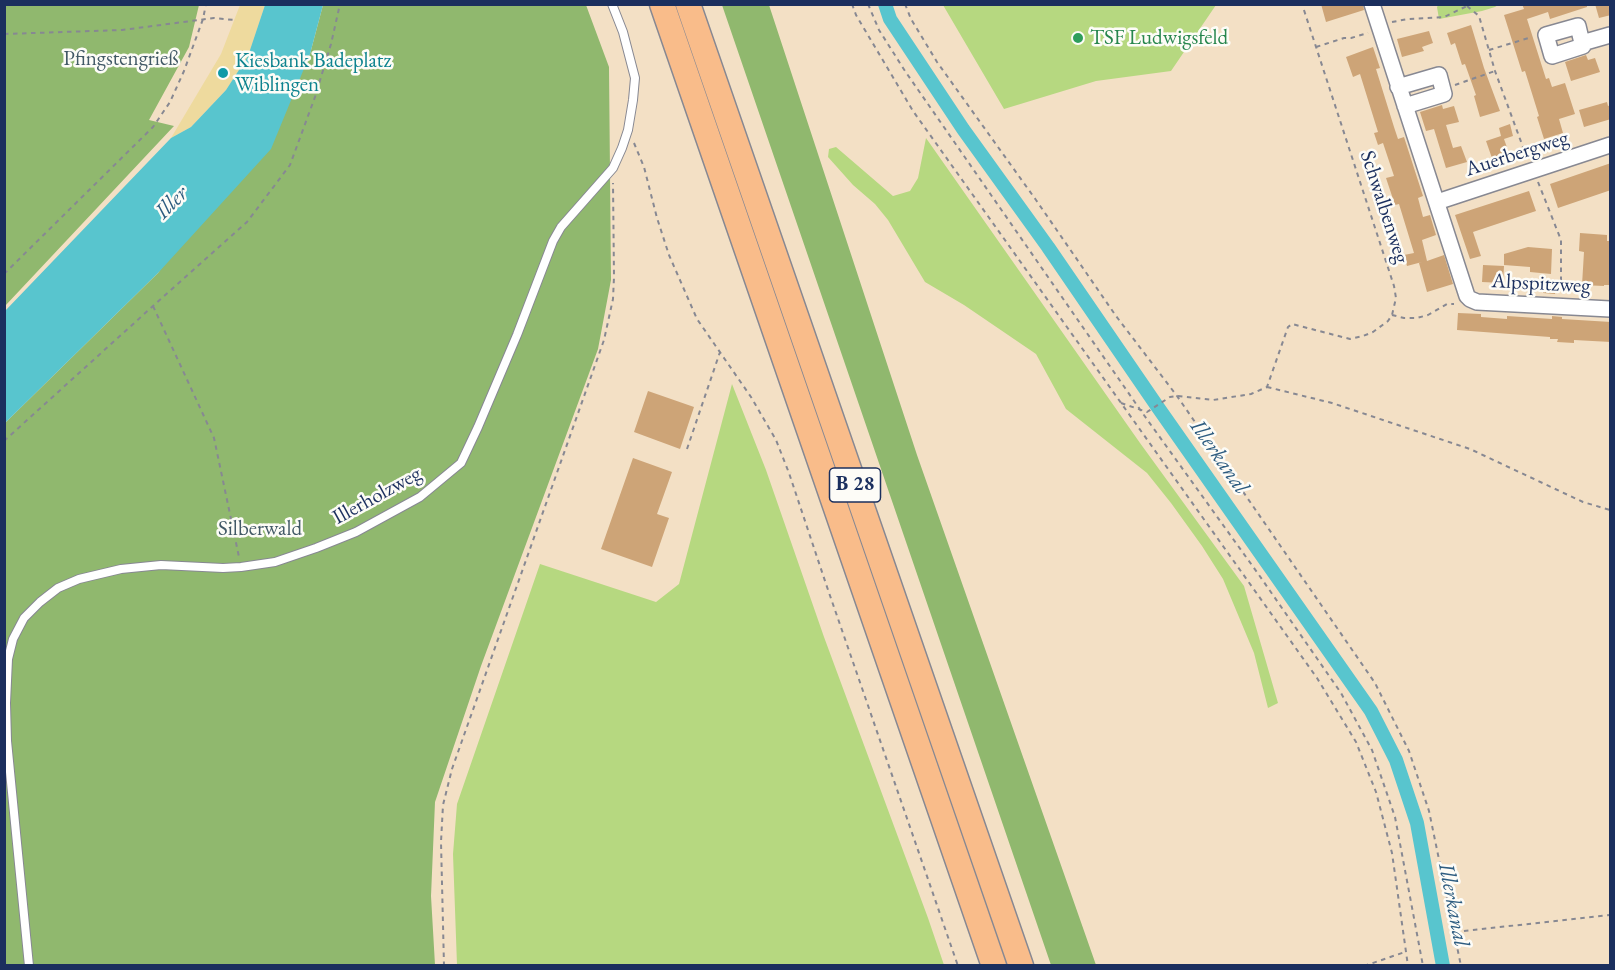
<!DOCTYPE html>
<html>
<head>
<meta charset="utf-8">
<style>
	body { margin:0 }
	#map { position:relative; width:1615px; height:970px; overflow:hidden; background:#f3e0c5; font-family:"EB Garamond",serif }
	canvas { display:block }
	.frame { position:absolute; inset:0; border:6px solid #1b2f5e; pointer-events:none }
</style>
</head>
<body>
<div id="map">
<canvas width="1615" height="970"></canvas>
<div class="frame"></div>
</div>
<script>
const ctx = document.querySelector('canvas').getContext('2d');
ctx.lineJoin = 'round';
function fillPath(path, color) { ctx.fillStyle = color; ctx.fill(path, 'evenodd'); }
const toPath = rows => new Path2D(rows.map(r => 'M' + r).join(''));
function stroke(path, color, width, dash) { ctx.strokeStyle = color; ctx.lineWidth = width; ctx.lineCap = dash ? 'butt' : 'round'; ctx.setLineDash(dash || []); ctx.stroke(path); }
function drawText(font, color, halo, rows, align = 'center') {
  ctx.font = font + ' "EB Garamond",serif'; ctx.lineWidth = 5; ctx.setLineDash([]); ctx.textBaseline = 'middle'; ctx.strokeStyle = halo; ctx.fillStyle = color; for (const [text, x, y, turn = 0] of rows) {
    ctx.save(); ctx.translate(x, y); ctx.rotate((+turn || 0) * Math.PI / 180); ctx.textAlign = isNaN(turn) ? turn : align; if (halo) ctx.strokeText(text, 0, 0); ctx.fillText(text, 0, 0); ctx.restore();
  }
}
fillPath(toPath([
	[1439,4,1498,4,1498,5,1495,7,1482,11,1439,19,1437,7],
	[943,5,1216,5,1171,71,1096,81,1004,109],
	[926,138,1140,443,1244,586,1278,703,1268,708,1254,653,1223,579,1202,546,1171,503,1147,473,1066,409,1036,354,964,305,925,282,888,220,875,204,853,185,828,157,829,149,836,147,893,196,910,191,918,178],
	[732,384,766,470,824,637,928,918,944,965,457,965,453,854,457,804,540,564,656,602,679,584]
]), '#b6d880');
fillPath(toPath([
	[5,4,199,5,189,47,149,120,174,126,5,306],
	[323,5,586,5,609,67,611,280,598,349,481,666,435,802,431,896,435,965,5,966,5,423,158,273,310,54],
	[722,5,769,5,917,455,1096,965,1051,965]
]), '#90b86e');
fillPath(toPath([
	[240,5,265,5,248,57,226,90,191,127,171,138,221,54]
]), '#eeda9e');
fillPath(toPath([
	[265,5,323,5,310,54,271,149,158,273,5,423,5,311,171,138,191,127,226,90,248,56]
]), '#58c5ce');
stroke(toPath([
	[885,4,890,19,963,129,1048,247,1157,406,1371,711,1396,760,1417,823,1443,966]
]), '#58c5ce', 14);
fillPath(toPath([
	[1321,4,1363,4,1364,10,1326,22],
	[1522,4,1587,4,1587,7,1550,19,1548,12,1527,19,1546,79,1549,78,1552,87,1565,83,1575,114,1559,119,1563,133,1544,139,1537,117,1539,116,1525,71,1522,72,1504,15,1524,9],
	[1595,4,1611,4,1611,15,1599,18],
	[1471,25,1484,68,1500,111,1480,117,1474,96,1476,95,1465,64,1462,65,1455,43,1451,45,1447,33],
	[1429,31,1433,43,1422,47,1424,51,1402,57,1397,39],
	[1373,47,1380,68,1376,69,1394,127,1398,139,1404,137,1423,196,1418,198,1423,217,1430,215,1436,235,1422,240,1427,261,1444,255,1453,284,1427,292,1419,263,1422,262,1407,266,1404,255,1414,253,1399,204,1395,205,1386,178,1394,176,1383,143,1378,145,1374,133,1378,132,1360,74,1353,77,1346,57],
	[1586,55,1588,60,1595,58,1600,72,1571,81,1565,62],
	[1607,102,1608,106,1611,105,1611,119,1584,127,1579,110],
	[1442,105,1443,109,1454,106,1459,122,1446,125,1453,148,1461,146,1467,162,1446,168,1434,129,1426,131,1420,112],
	[1510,124,1513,136,1504,139,1510,156,1493,161,1486,141,1501,136,1499,128],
	[1611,163,1611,190,1558,208,1550,184],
	[1529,191,1536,211,1473,232,1481,256,1470,259,1455,215],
	[1580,233,1607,235,1607,241,1611,241,1611,285,1604,285,1604,286,1582,285,1584,252,1579,251],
	[1528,247,1552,249,1551,274,1530,272,1530,267,1504,265,1504,254],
	[1483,265,1504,266,1503,283,1482,282],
	[1544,279,1556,280,1555,294,1543,293],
	[1458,313,1481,314,1481,317,1507,319,1507,316,1552,319,1552,316,1562,317,1562,319,1611,322,1611,342,1574,340,1574,343,1557,342,1558,339,1550,339,1550,337,1457,330],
	[648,391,694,407,680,449,634,432],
	[633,458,672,472,657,514,669,518,652,567,601,549]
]), '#cda477');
const service = toPath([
	[29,966,7,741,6,703,8,659,13,639,24,618,40,602,58,588,79,579,121,569,161,565,223,568,241,567,275,562,316,548,356,532,420,497,461,463,478,427,517,335,553,241,561,227,613,168,622,148,628,130,633,100,635,78,623,32,612,4]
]);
const minor = toPath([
	[1372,4,1467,296,1470,299,1477,302,1610,309],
	[1582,43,1578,26,1546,35,1552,56,1583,46,1582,43,1610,35],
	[1398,87,1439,75,1444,94,1405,106],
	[1437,202,1610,145]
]);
const trunk = toPath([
	[662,4,994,966],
	[688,4,1021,966]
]);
stroke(service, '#878892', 10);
stroke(minor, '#878892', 18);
stroke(trunk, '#878892', 27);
stroke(toPath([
	[852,4,856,15,913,111,1317,678,1356,742,1376,792,1392,853,1408,966],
	[868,4,879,30,905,71,1141,411,1259,575,1341,693,1372,750,1395,817,1423,966],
	[905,4,911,19,937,62,1036,200,1116,316,1177,396,1375,683,1409,751,1429,811,1461,966],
	[1467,6,1479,16,1495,71,1527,158],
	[1392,22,1408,19,1444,17,1467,6,1466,4],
	[4,34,122,30,214,18,234,20],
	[1316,47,1344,38,1351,38,1368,33],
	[1489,50,1532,37],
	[1455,85,1495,71],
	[634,143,644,167,657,218,669,255,697,319,751,397,776,440,789,473,826,584,958,966],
	[1538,182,1561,240,1561,292],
	[4,274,153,127,170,102,184,71,203,19,206,4],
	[153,306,214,438,239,557],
	[1392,315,1404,318,1417,318,1428,315,1447,304,1454,304],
	[1267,387,1332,403,1470,449,1583,502,1610,510],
	[1121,403,1147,412,1170,397,1177,396,1213,400,1251,394,1267,387,1288,327,1292,324,1350,339,1363,336,1373,332,1388,321,1392,315,1396,298,1394,286,1302,4],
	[4,441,153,306,247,222,290,165,315,97,331,44,340,4],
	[687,449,720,352],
	[1455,932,1610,915],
	[444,966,441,842,443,805,452,769,604,340,613,299,614,277,613,183],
	[1364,966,1405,952]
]), '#878892', 2, [4.5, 4.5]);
stroke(service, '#fff', 8);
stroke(minor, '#fff', 15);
stroke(trunk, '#f9bc8a', 24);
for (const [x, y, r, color] of [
	[1078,38,6,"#2e9e5b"],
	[223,73,6,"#0f9aa8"]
]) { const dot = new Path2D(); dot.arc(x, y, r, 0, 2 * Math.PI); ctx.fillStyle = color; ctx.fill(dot); stroke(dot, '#fdfcf7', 2); }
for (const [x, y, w] of [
	[855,485,51]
]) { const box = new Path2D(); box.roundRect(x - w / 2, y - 17, w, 34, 4.5); ctx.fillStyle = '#fdfcf7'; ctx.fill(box); stroke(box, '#1b2f5e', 1.5); }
drawText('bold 20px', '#1b2f5e', null, [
	["B 28",855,485]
]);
drawText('21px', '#27864d', '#fdfcf7', [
	["TSF Ludwigsfeld",1090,38]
], 'left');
drawText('21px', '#425966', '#fdfcf7', [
	["Pfingstengrieß",121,59],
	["Silberwald",260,529]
]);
drawText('21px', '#0d838f', '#fdfcf7', [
	["Kiesbank Badeplatz",235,61],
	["Wiblingen",235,85]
], 'left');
drawText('21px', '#1b2f5e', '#fdfcf7', [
	["Auerbergweg",1517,154,-18],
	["Schwalbenweg",1384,207,72],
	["Alpspitzweg",1541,284,3],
	["Illerholzweg",377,496,-29]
]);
drawText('italic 22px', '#2d5c80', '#fdfcf7', [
	["Iller",172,203,-45],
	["Illerkanal",1219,457,55],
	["Illerkanal",1453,905,79]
]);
</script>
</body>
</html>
